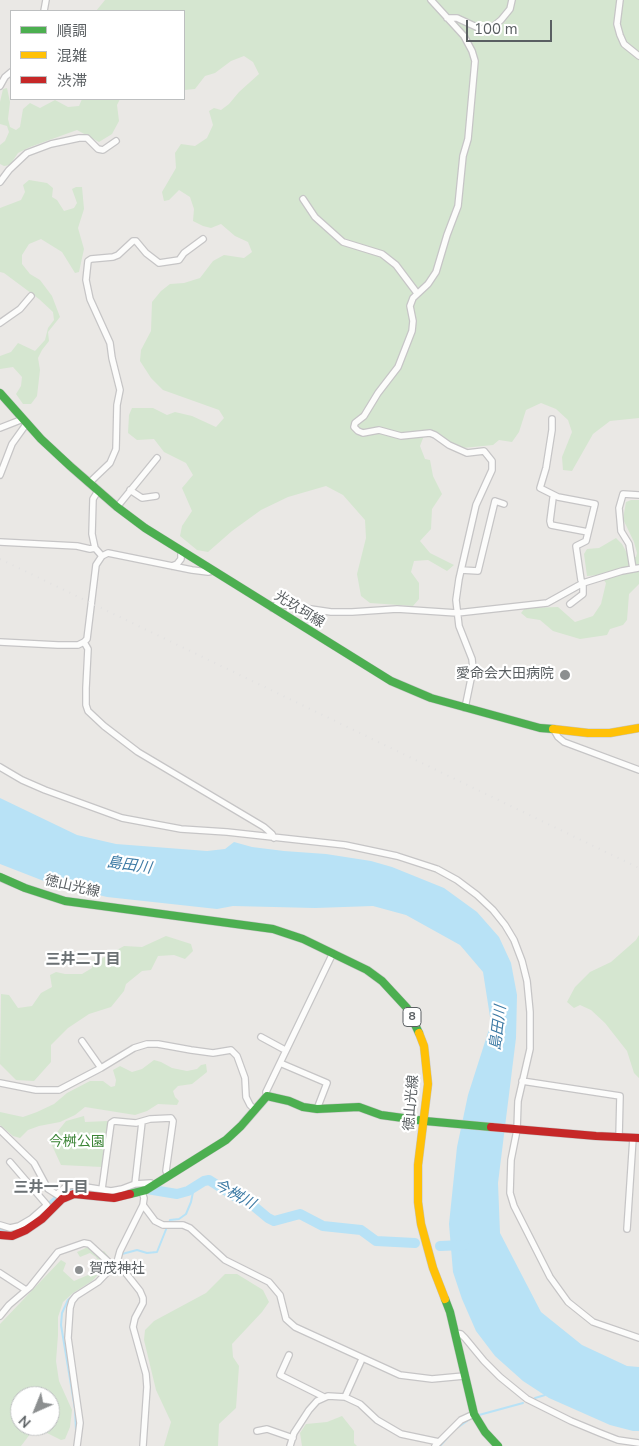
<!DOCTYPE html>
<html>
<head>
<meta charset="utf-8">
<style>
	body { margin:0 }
	#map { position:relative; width:639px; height:1446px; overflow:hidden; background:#eae8e5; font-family:"Nunito Sans","Noto Sans JP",sans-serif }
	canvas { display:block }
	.legend { position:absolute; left:10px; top:10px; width:175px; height:90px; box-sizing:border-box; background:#fff; border:1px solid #bdbfc0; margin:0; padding:6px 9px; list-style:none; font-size:15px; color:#5a5f62 }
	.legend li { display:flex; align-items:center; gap:10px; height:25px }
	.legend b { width:25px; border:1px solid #bdbfc0 }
	.north { position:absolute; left:10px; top:1386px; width:50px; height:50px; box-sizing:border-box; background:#fff; border:1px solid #bdbfc0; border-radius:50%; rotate:224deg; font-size:14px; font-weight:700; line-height:20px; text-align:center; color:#5a5f62 }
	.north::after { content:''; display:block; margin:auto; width:18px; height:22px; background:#8c8f90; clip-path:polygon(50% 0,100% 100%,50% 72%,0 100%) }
	.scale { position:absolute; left:466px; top:20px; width:86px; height:22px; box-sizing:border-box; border:2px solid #5a5f62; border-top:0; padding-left:6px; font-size:15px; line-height:18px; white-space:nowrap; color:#5a5f62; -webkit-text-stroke:4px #fff; paint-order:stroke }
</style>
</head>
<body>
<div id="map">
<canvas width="639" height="1446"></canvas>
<ul class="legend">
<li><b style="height:6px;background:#4caf50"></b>順調</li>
<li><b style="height:6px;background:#ffc107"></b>混雑</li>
<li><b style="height:6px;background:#c62828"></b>渋滞</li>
</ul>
<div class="north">N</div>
<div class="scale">100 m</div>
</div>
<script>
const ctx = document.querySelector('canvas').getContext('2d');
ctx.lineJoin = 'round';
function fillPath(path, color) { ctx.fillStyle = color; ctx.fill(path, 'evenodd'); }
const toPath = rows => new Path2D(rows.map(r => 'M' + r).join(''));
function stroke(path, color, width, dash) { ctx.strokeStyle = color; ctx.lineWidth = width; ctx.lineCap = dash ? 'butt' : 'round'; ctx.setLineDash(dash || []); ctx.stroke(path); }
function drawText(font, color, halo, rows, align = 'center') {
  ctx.font = font + ' "Nunito Sans","Noto Sans JP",sans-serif'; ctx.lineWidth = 4.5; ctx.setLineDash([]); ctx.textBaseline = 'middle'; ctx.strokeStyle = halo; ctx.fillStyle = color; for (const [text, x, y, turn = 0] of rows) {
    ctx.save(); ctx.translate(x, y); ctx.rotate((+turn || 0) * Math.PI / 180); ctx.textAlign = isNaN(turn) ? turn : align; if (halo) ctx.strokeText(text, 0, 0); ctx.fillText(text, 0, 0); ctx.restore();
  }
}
fillPath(toPath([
	[105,0,639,0,639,418,610,421,593,434,572,471,563,470,562,457,572,432,568,420,556,409,541,403,526,410,519,432,512,442,499,440,493,445,463,448,445,440,437,432,431,431,425,433,420,446,425,459,430,460,433,476,442,494,432,509,431,529,420,541,430,553,454,565,447,571,428,560,414,561,411,572,419,583,419,599,413,606,370,603,361,596,357,574,366,538,365,520,343,495,326,486,288,497,261,510,232,531,208,552,197,550,180,536,182,526,192,511,182,488,193,475,186,463,164,452,154,439,137,440,128,433,129,415,132,408,153,408,167,415,175,412,192,416,216,427,224,418,219,410,163,390,151,378,140,361,141,350,151,331,152,302,161,291,170,284,184,283,200,278,213,261,224,255,244,258,252,252,248,242,235,236,221,224,211,228,203,226,193,221,194,209,190,197,179,190,169,200,164,201,162,192,176,168,175,153,181,144,195,146,207,138,213,125,209,111,214,108,221,110,229,104,239,92,259,74,253,62,244,56,231,61,215,73,205,76,195,89,184,90,184,11,96,11],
	[7,88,10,102,8,119,10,127,16,130,20,127,23,109,30,103,40,108,55,100,68,107,79,106,82,99,120,99,117,105,119,121,112,134,99,142,77,130,30,147,18,153,10,165,4,166,0,164,0,145,5,141,9,132,7,126,0,124,0,102,3,89],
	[29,180,47,183,53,188,52,197,57,200,64,211,74,208,77,203,72,189,76,187,82,187,84,209,78,228,84,249,79,272,75,273,62,252,41,239,29,244,22,255,22,264,30,274,40,280,52,296,60,317,48,332,49,341,42,350,38,358,40,370,37,396,31,404,23,404,16,394,21,386,22,377,13,367,0,369,0,356,11,352,18,343,35,351,45,340,48,328,54,320,53,312,39,299,4,273,0,272,0,208,21,200,25,192,23,185],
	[631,500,639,500,639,584,629,594,627,620,623,625,610,629,607,635,580,639,553,631,540,620,527,618,521,613,525,608,558,607,575,622,593,616,601,604,606,583,600,575,587,576,584,554,587,549,599,548,616,538,622,544,629,557,636,557,637,553,634,542,623,519,626,502],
	[639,935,639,1078,634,1073,627,1051,605,1023,591,1010,580,1005,574,1008,567,1002,575,987,590,972,611,962,636,940],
	[166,936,191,944,193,951,185,959,174,955,158,956,151,970,142,971,126,984,124,991,111,1007,89,1014,68,1028,51,1045,51,1062,34,1081,16,1080,0,1064,1,994,9,995,18,1008,32,1006,41,993,52,987,50,975,56,972,65,974,82,974,92,968,93,960,101,959,124,946,142,947],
	[154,1060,161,1062,172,1068,187,1071,197,1069,201,1065,206,1064,207,1072,192,1084,178,1086,173,1091,175,1097,179,1101,177,1105,158,1104,147,1111,135,1115,85,1107,75,1115,60,1122,39,1126,28,1130,20,1138,13,1136,0,1125,0,1112,23,1117,37,1112,54,1104,67,1093,90,1081,103,1081,111,1087,115,1086,116,1080,113,1070,120,1066,132,1072,142,1069],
	[84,1116,85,1122,108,1121,102,1167,61,1165,50,1141,66,1121],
	[88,1247,97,1253,104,1251,109,1257,107,1265,92,1281,73,1293,63,1302,58,1317,58,1335,56,1361,59,1381,72,1410,70,1427,65,1439,61,1440,47,1433,30,1434,21,1446,0,1446,0,1324,61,1260,66,1263,63,1271,74,1281,88,1275,98,1261,96,1257,90,1253,80,1257,77,1252],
	[20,1396,50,1396,50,1426,20,1426],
	[225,1274,237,1274,263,1290,269,1302,262,1312,232,1344,233,1357,239,1366,236,1408,219,1424,218,1446,164,1446,171,1422,156,1390,144,1340,145,1330,154,1321,206,1293],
	[342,1416,354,1431,354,1443,357,1446,302,1446,300,1433,306,1424,327,1422]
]), '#d5e6d0');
fillPath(toPath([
	[0,798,77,835,116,844,207,851,225,849,234,842,252,847,284,851,326,854,371,861,392,867,444,888,477,912,499,937,511,963,517,995,516,1038,498,1183,500,1233,541,1312,582,1345,627,1366,639,1367,639,1431,633,1431,610,1425,549,1398,523,1381,495,1356,476,1331,462,1299,453,1272,449,1224,457,1147,468,1095,491,1023,483,972,460,945,406,915,373,906,315,908,233,906,217,909,107,897,49,883,0,864]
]), '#b8e2f6');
stroke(toPath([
	[169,1223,170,1220,179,1219,186,1214,191,1202,194,1187],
	[122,1254,137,1250,147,1253,157,1252,167,1227],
	[101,1275,109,1266],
	[73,1296,68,1300,62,1313,61,1325,75,1409,76,1431],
	[535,1398,545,1395],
	[479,1415,523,1403],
	[457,1428,470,1419],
	[440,1446,448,1437]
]), '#b8e2f6', 2);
stroke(toPath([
	[41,1215,69,1190,78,1189,100,1194,112,1194,123,1193,141,1188,177,1194,188,1191,204,1181,209,1180,236,1197,250,1203,268,1218,274,1221,300,1214,323,1226,361,1230,376,1241,415,1243],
	[0,1231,11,1232,27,1225],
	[440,1246,464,1245]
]), '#b8e2f6', 10);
const street = toPath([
	[431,0,464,36,472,51,475,61,468,139,463,156,458,206,447,235,436,272,428,284,413,298,410,306,413,321,412,331,398,367,378,393,364,416,355,423,354,427,358,431,363,433,379,430,401,436,430,433,435,435,449,445,467,453,484,451,492,461,492,470,476,505,459,579,456,600,459,626,472,659,473,669,465,708],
	[620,0,617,24,620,35,624,44,639,56],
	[44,11,46,0],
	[447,18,457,18,483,30,490,29,501,20,510,9,512,0],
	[0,86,5,77,11,72],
	[0,182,9,170,27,153,51,144,79,138,87,138,98,149,103,150,116,141],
	[303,199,315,217,343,242,382,254,396,265,417,293],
	[0,323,20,309,31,296],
	[552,419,552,430,546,468,540,488,558,497,595,504,586,541,576,546,581,580,583,583,583,594,570,604],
	[0,428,23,419],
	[0,475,12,444,27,423],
	[89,483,110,463,116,449,117,405,120,390,112,358,110,343,90,299,86,280,88,261,91,259,113,257,118,255,133,241,136,241,146,253,159,263,179,260,184,253,203,239],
	[130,490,142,498,156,496],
	[98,491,93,499,92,534,95,548,102,556],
	[554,496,553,498,550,521,551,525,588,532],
	[117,507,157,458],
	[0,542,77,546,90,549,95,548],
	[172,566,177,564,181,559,181,552],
	[633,569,629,544,621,531,619,508,623,494,639,495],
	[461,570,478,571,495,501,504,504],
	[272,608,277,604,331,612,352,612,397,609,457,613,547,603,583,583,622,571,639,568],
	[0,642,58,645,78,645,84,642,87,639,96,565,102,556,108,553,192,570,208,572,212,571],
	[84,642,88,649,86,688,86,705,88,711,104,726,138,752,264,827,272,834,274,838],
	[554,730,558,737,564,742,639,770],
	[0,767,22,780,45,790,122,818,181,829,227,832,345,845,397,856,437,869,457,880,477,895,493,910,505,925,514,940,522,961,527,981,530,1012,530,1049,518,1101,517,1130,511,1160,510,1193,514,1206,550,1277,568,1302,593,1322,639,1338],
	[261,1037,285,1050],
	[82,1041,101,1068],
	[280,1063,327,1083,317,1109],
	[522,1081,620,1096,619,1137],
	[0,1083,36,1090,59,1090,101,1068,134,1048,147,1044,158,1044,191,1050,213,1053,231,1050,237,1056,245,1078,246,1097,250,1105,255,1110],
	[267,1096,266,1092,333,953],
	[0,1130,34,1163,48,1189,59,1196],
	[135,1184,142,1122],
	[102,1189,111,1123,114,1121,136,1123,150,1119,171,1118,173,1121,166,1171,169,1175],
	[57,1194,67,1186,73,1185,111,1191,122,1189,135,1184,151,1183,153,1185],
	[143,1205,155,1221,163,1225,183,1225,190,1228,225,1260,269,1282,280,1295,286,1319,295,1327,400,1375,432,1379,464,1376],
	[0,1225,10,1228,19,1226,31,1219,47,1205,10,1162],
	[627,1229,633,1138],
	[117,1262,140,1291,143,1298,143,1303,135,1318,133,1327,146,1374,147,1387,143,1446],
	[0,1273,26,1290],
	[0,1316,9,1305,30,1287,58,1252,84,1243,89,1244,113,1266],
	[455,1333,461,1334,465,1338,484,1361,500,1377,527,1399,571,1421,600,1433,618,1440,639,1443],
	[289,1355,280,1375,324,1397],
	[345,1397,362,1359],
	[257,1431,267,1429,293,1438],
	[77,1446,80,1423,68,1338,70,1308,72,1301,76,1296,98,1282,117,1262,120,1251,143,1205,144,1198,142,1192],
	[290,1446,294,1433,309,1410,317,1401,328,1396,345,1397,360,1404,377,1420,401,1434,439,1442],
	[435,1446,461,1420,474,1414]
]);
const fast = toPath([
	[0,393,41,439,70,466,117,507,145,528,391,681,431,698,540,728,553,729],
	[0,877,25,888,65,901,273,929,303,939,367,970,382,981,407,1008,419,1033],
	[130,1194,146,1190,226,1140,241,1126,267,1096,289,1101,303,1107,317,1109,359,1107,381,1115,425,1121,491,1127],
	[445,1299,450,1312,474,1414,485,1432,498,1446]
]);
const slow = toPath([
	[553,729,588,733,610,733,639,728],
	[419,1033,424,1046,428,1084,418,1165,418,1202,421,1224,433,1268,445,1299]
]);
const jam = toPath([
	[491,1127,596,1136,639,1138],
	[0,1235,12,1236,26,1230,42,1219,62,1199,74,1194,114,1198,130,1194]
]);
stroke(street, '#c6c5c6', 8);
stroke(fast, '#c5c5c5', 9);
stroke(slow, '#c5c5c5', 9);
stroke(jam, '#c5c5c5', 9);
stroke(street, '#fcfcfb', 5.5);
stroke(fast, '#4caf50', 8);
stroke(slow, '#ffc107', 8);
stroke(jam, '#c62828', 8);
stroke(toPath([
	[0,559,639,868]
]), '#e2e1e1', 2, [1, 6]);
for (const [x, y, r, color] of [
	[565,675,6,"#8c8f90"],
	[79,1270,5,"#8c8f90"]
]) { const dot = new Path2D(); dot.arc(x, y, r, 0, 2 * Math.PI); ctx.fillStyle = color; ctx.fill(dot); stroke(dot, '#fff', 2); }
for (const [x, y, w] of [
	[412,1017,18]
]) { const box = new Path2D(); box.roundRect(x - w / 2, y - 9.5, w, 19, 4); ctx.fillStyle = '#fff'; ctx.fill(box); stroke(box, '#5a5f62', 1); }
drawText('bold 12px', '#5a5f62', null, [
	["8",412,1017]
]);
drawText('14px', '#5a5f62', '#fff', [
	["光玖珂線",299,610,32],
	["徳山光線",72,887,13],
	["徳山光線",412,1103,-85]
]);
drawText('14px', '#5a5f62', '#fff', [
	["愛命会大田病院",554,675],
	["賀茂神社",89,1270,"left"]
], 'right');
drawText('14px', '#3c8537', '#fff', [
	["今桝公園",77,1143]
]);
drawText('italic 15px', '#3e7ba5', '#fff', [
	["島田川",129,866,8],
	["島田川",499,1028,-83],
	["今桝川",234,1195,29]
]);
drawText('bold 15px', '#6b7174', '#fff', [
	["三井二丁目",83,960],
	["三井一丁目",51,1188]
]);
</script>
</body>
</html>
